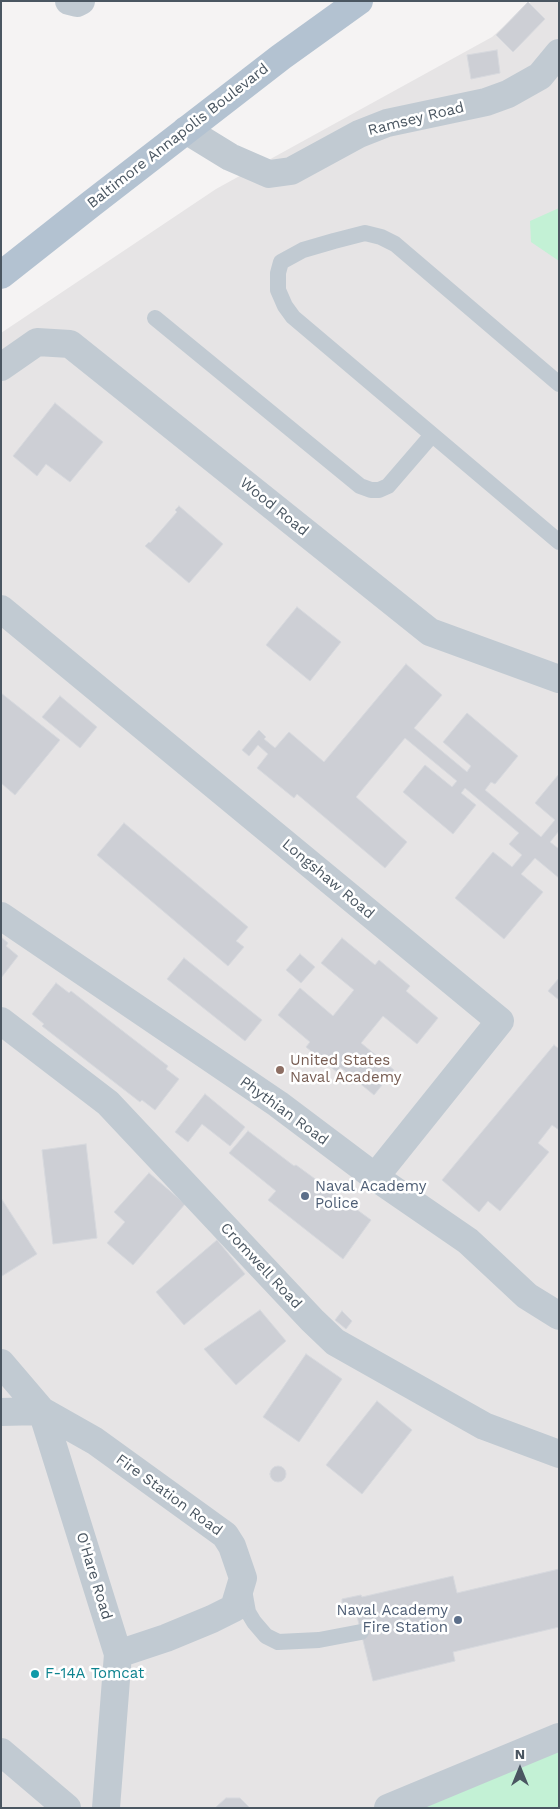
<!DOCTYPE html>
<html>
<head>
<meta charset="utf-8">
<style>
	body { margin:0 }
	#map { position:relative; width:560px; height:1809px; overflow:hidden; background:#f5f3f3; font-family:"Work Sans",sans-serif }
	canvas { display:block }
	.frame { position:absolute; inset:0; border:2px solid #4a5661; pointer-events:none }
	.north { position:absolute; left:495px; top:1744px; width:50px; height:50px; -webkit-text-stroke:4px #fff; paint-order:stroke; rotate:0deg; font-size:14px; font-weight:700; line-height:20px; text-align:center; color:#4a5661 }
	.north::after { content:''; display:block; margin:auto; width:18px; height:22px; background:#4a5661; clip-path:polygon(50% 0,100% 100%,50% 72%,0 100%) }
</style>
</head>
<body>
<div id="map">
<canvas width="560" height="1809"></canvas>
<div class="frame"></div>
<div class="north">N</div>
</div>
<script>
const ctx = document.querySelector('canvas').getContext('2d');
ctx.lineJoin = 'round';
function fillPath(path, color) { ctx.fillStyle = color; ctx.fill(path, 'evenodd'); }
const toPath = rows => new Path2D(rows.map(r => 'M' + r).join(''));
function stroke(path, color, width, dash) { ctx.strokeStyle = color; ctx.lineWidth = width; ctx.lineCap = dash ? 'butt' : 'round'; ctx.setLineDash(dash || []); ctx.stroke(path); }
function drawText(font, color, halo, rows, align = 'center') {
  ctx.font = font + ' "Work Sans",sans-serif'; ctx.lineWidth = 5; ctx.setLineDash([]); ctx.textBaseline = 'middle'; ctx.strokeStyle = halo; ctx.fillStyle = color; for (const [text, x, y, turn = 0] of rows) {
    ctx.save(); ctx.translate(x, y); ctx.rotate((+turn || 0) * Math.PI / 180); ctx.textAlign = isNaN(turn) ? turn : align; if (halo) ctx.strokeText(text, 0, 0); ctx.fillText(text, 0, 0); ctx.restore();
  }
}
fillPath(toPath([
	[532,1,559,1,559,1808,1,1808,1,333,216,189,492,37]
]), '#e6e4e5');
fillPath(toPath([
	[559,208,559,261,531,242,530,221],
	[559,1749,559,1808,423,1808]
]), '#c3f1d5');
const building = toPath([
	[528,2,545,19,513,52,496,35,528,2],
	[497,50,500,73,471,79,467,55,497,50],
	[55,403,103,442,70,482,46,464,37,476,13,456,55,403],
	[179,506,223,544,189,583,145,546,149,542,150,543,177,512,175,510,179,506],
	[297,607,341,642,310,681,266,645,297,607],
	[406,664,442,695,414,728,467,772,471,766,443,742,467,713,518,756,495,784,491,782,485,790,541,837,555,820,535,803,559,774,559,831,550,842,559,849,559,878,535,858,521,874,543,892,504,939,455,898,493,852,512,867,522,855,509,844,519,833,465,788,461,793,476,805,453,834,403,792,425,765,452,787,457,781,405,738,356,797,407,842,385,868,297,794,294,798,257,768,268,754,258,745,249,756,242,750,259,730,266,737,264,739,275,748,289,732,324,762,406,664],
	[1,693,60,740,15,795,1,783,1,693],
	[60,696,97,727,80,748,42,717,60,696],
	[124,823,248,927,236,941,244,947,228,966,97,855,124,823],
	[1,937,8,943,6,946,18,956,1,978,1,937],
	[342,938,375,965,379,960,410,986,406,991,438,1018,417,1044,383,1016,361,1043,394,1070,374,1095,340,1067,337,1072,306,1047,310,1042,278,1015,300,988,333,1016,354,990,321,963,342,938],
	[300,954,315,967,301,983,286,970,300,954],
	[184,958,262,1020,245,1041,167,979,184,958],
	[559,978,559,1000,548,991,559,978],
	[56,983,69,993,71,991,111,1022,168,1066,166,1069,179,1079,155,1110,142,1100,140,1102,42,1026,44,1024,32,1014,56,983],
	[554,1045,559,1049,559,1130,552,1125,538,1143,549,1152,500,1211,488,1201,479,1212,442,1180,554,1045],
	[205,1094,245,1127,230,1146,202,1124,188,1142,175,1132,205,1094],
	[248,1131,294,1166,296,1165,371,1220,343,1259,268,1200,276,1191,229,1153,248,1131],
	[86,1144,97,1238,53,1244,42,1150,86,1144],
	[149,1173,185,1204,133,1265,107,1243,125,1222,114,1212,149,1173],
	[1,1198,37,1254,2,1276,1,1276,1,1198],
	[217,1240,245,1274,184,1325,156,1292,217,1240],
	[260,1310,286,1341,236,1385,204,1349,260,1310],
	[342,1311,352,1321,346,1329,335,1320,342,1311],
	[306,1354,342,1379,299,1442,263,1417,306,1354],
	[377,1401,412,1430,362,1494,326,1465,377,1401],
	'270 1474a8 8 0 1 1 16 0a8 8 0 1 1-16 0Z',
	[559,1569,559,1627,453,1652,455,1661,373,1681,356,1612,345,1614,342,1602,342,1599,361,1595,362,1597,453,1576,457,1593,559,1569],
	[226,1798,240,1798,250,1808,215,1808,226,1798]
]);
fillPath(building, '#cdcfd5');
stroke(building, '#d7d9de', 1);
stroke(toPath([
	[155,318,360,486,371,490,379,490,388,486,432,435],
	[559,384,395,244,381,237,365,233,334,241,303,250,281,262,278,273,278,290,285,306,293,317,559,542],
	[244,1590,248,1612,254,1622,266,1636,278,1642,319,1640,361,1632]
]), '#c1cad2', 16);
stroke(toPath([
	[69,1,77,3,81,1],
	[186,130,230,157,269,174,291,171,359,134,387,123,486,102,508,94,540,76,559,53],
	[1,367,37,342,70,344,430,632,559,679],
	[1,609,500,1021,375,1177],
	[1,916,278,1104,375,1177,468,1241,527,1296,559,1316],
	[1,1021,108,1103,312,1320,335,1342,484,1426,559,1454],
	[1,1363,42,1411,118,1654,106,1808],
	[1,1412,42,1411,95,1441,225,1535,232,1546,243,1578,234,1608,212,1619,166,1638,118,1654],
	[1,1752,67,1808],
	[388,1808,559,1737]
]), '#c1cad2', 28);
stroke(toPath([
	[1,275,91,204,281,57,359,1]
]), '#b3c2d1', 28);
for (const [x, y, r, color] of [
	[280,1070,5,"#8d6e63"],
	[305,1196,5,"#5c6f8a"],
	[458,1620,5,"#5c6f8a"],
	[35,1674,5,"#0f9aa8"]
]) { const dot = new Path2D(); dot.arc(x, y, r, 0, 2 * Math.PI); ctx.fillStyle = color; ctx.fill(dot); stroke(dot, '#fff', 2); }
drawText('15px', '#4a5661', '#fff', [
	["Ramsey Road",416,119,-14],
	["Baltimore Annapolis Boulevard",178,136,-38],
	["Wood Road",274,507,39],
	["Longshaw Road",328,879,40],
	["Phythian Road",284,1111,36],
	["Cromwell Road",261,1266,47],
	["Fire Station Road",169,1495,36],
	["O'Hare Road",94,1576,73]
]);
drawText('15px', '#785e54', '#fff', [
	["United States",290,1061],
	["Naval Academy",290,1078]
], 'left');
drawText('15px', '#4e5e75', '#fff', [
	["Naval Academy",315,1187],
	["Police",315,1204],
	["Naval Academy",448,1611,"right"],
	["Fire Station",448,1628,"right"]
], 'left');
drawText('15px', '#0d838f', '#fff', [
	["F-14A Tomcat",45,1674]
], 'left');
</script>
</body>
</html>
